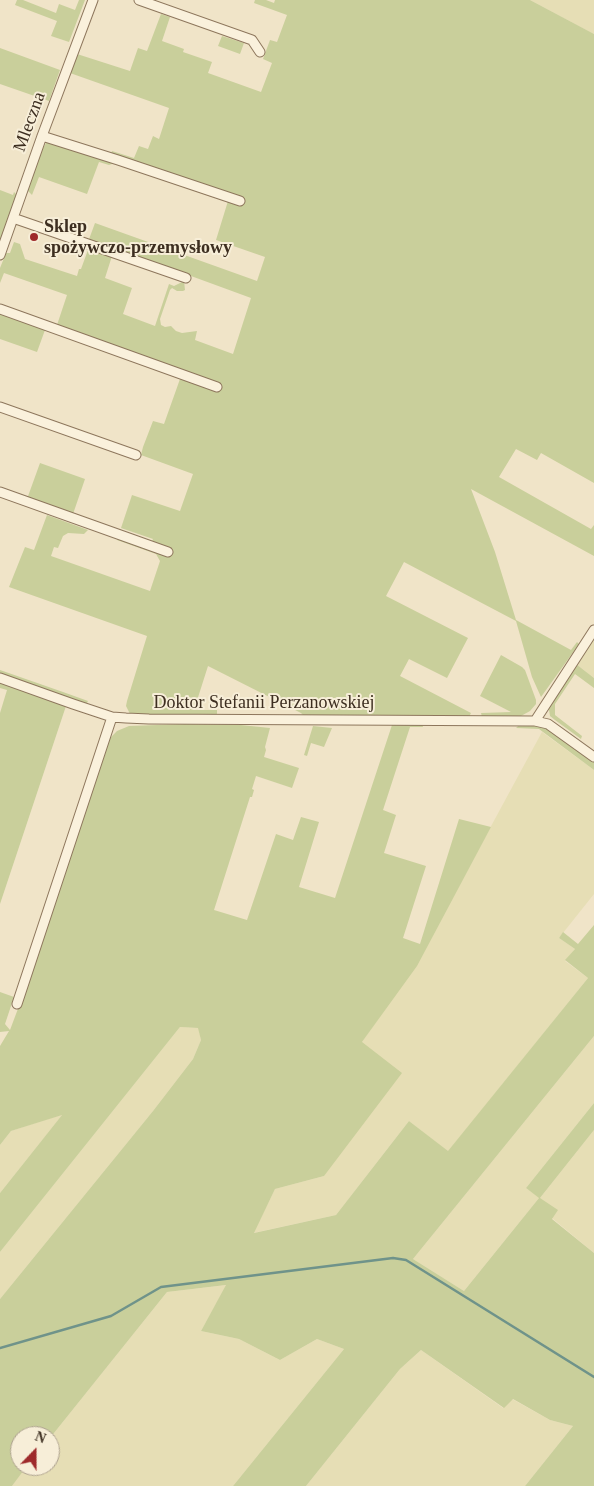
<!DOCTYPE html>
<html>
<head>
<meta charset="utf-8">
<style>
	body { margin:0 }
	#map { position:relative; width:594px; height:1486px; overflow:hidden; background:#f0e4c8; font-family:"Times New Roman",serif }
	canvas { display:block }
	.north { position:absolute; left:10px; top:1426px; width:50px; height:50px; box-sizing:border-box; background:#f7eed8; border:1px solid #ada18e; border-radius:50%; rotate:22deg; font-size:14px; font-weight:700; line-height:20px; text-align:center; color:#3d2e20 }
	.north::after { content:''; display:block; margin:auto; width:18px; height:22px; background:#9e2a2b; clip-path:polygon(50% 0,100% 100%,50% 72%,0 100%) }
</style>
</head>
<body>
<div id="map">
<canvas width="594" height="1486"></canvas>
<div class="north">N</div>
</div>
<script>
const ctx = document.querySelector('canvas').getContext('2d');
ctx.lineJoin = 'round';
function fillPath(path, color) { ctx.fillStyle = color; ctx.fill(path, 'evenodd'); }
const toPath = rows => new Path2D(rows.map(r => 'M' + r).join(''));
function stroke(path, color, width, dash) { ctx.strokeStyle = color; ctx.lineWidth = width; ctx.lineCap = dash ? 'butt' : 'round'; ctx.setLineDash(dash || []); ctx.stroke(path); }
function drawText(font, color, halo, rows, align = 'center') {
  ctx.font = font + ' "Times New Roman",serif'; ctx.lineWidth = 4; ctx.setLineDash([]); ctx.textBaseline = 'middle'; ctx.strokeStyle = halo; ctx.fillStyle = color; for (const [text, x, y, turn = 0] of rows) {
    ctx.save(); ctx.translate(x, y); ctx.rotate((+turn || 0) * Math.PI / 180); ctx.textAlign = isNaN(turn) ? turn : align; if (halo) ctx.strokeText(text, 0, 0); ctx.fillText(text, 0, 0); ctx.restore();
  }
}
fillPath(toPath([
	[530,0,594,0,594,34,586,30],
	[594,637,594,678,576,664],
	[542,732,594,770,594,894,559,938,575,949,565,961,588,978,448,1152,409,1121,336,1215,253,1233,275,1189,324,1176,362,1042,384,1010,450,902],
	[180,1027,199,1028,201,1040,193,1059,153,1111,0,1299,0,1252],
	[594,1036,594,1103,526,1188,540,1198,594,1130,594,1253,552,1218,539,1198,464,1291,413,1259],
	[63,1114,0,1193,0,1145,11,1131],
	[227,1285,201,1331,239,1339,280,1360,317,1339,344,1349,233,1486,12,1486,27,1466,50,1466,50,1438,167,1292],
	[421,1350,503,1408,512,1399,550,1420,573,1426,525,1486,306,1486,400,1369]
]), '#e6deb5');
fillPath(toPath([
	[17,0,23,0,56,13,59,4,75,10,79,0,85,0,69,42,51,36,57,21,15,5],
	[255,0,266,0,274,3,275,0,530,0,594,34,594,483,541,453,537,460,516,449,499,477,591,529,594,525,594,556,471,489,495,552,516,620,571,650,577,642,579,644,541,697,532,677,516,621,404,562,386,596,468,638,447,678,409,659,400,676,471,713,469,717,304,716,301,713,208,666,194,710,217,710,217,714,214,716,141,715,130,714,126,706,127,701,147,636,9,587,25,547,34,550,47,515,88,530,84,534,68,533,63,536,58,548,54,547,51,556,150,591,160,561,156,554,117,540,117,539,148,550,153,539,121,528,132,495,180,511,193,474,141,455,143,447,153,421,164,424,180,379,218,392,221,384,57,325,67,295,4,273,0,283,0,268,6,253,10,253,14,242,20,244,25,259,77,276,79,269,81,269,88,250,91,248,112,256,105,278,132,288,123,314,155,326,169,284,174,286,184,281,185,290,183,291,177,291,172,288,170,290,160,319,161,325,165,327,171,326,176,331,182,333,197,331,195,340,233,354,251,298,191,276,88,242,95,223,257,281,265,257,216,240,228,201,115,163,109,165,99,162,87,194,39,177,32,195,28,191,28,188,43,148,51,135,111,154,112,151,134,158,139,146,148,149,153,136,159,139,169,108,70,73,77,54,130,71,138,48,147,51,161,14,170,17,162,41,184,49,183,52,212,62,208,73,261,92,272,63,263,59,270,40,277,42,287,15,254,3],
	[222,36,244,43,240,54,218,46],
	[0,48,60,70,49,101,0,84],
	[0,190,13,195,14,192,17,195,0,244],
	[0,313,45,330,37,352,0,339],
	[40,463,85,479,73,514,27,499],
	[501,655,522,667,525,670,536,700,536,704,530,711,521,716,482,717,481,713,511,712,480,696],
	[576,664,594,678,594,688,575,674,555,704,555,715,582,736,581,739,555,720,550,716,549,710,549,704],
	[0,670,63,692,88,701,86,705,0,674],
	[0,683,66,706,0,904,0,713,7,690,0,688],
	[185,724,241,725,270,728,265,747,266,750,264,757,299,768,292,788,256,776,252,789,254,790,252,797,250,797,214,910,247,920,276,834,293,840,301,817,319,822,299,887,335,898,392,725,422,724,423,727,410,727,383,810,396,815,384,853,426,866,403,938,420,944,459,819,491,827,417,966,362,1042,402,1073,324,1176,275,1189,254,1233,336,1215,409,1121,448,1151,588,978,565,960,575,949,559,938,563,932,578,944,594,925,594,1036,413,1259,464,1291,539,1198,526,1188,594,1103,594,1130,540,1198,558,1210,552,1219,594,1253,594,1486,525,1486,573,1426,550,1420,513,1399,504,1408,421,1350,400,1369,306,1486,233,1486,344,1349,317,1339,280,1360,239,1339,201,1331,226,1285,167,1292,50,1438,50,1436,20,1436,20,1466,27,1466,12,1486,0,1486,0,1299,153,1111,193,1059,201,1040,198,1028,180,1027,0,1252,0,1193,62,1115,11,1131,0,1145,0,1046,9,1031,0,1032,0,992,14,997,5,1024,10,1030,25,990,110,738,117,731,129,726],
	[519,725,537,725,548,728,594,762,594,770,539,729,516,728],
	[313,726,332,728,324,747,311,743,307,756,304,755]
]), '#c9cf9b');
stroke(toPath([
	[0,1348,111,1316,161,1287,393,1258,406,1260,594,1377]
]), '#6f938a', 2.5);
const street = toPath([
	[139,0,252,40,260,52],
	[42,136,118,160,240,201],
	[13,218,186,278],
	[0,255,42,136,93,0],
	[0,309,217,387],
	[0,407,136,455],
	[0,492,168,552],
	[0,678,73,704,112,717,126,718,149,719,535,721,548,724,594,757],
	[535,721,594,630],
	[17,1004,112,717]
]);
stroke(street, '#8d765c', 11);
stroke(street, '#faf1dc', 9);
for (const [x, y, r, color] of [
	[34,237,5,"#9e2a2b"]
]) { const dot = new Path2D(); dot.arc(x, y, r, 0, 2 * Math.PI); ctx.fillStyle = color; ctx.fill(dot); stroke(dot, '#f7eed8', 2); }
drawText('18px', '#3d2e20', '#f7eed8', [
	["Mleczna",30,122,-70],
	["Doktor Stefanii Perzanowskiej",264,703]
]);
drawText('bold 18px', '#3d2e20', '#f7eed8', [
	["Sklep",44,227],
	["spożywczo-przemysłowy",44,248]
], 'left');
</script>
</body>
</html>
